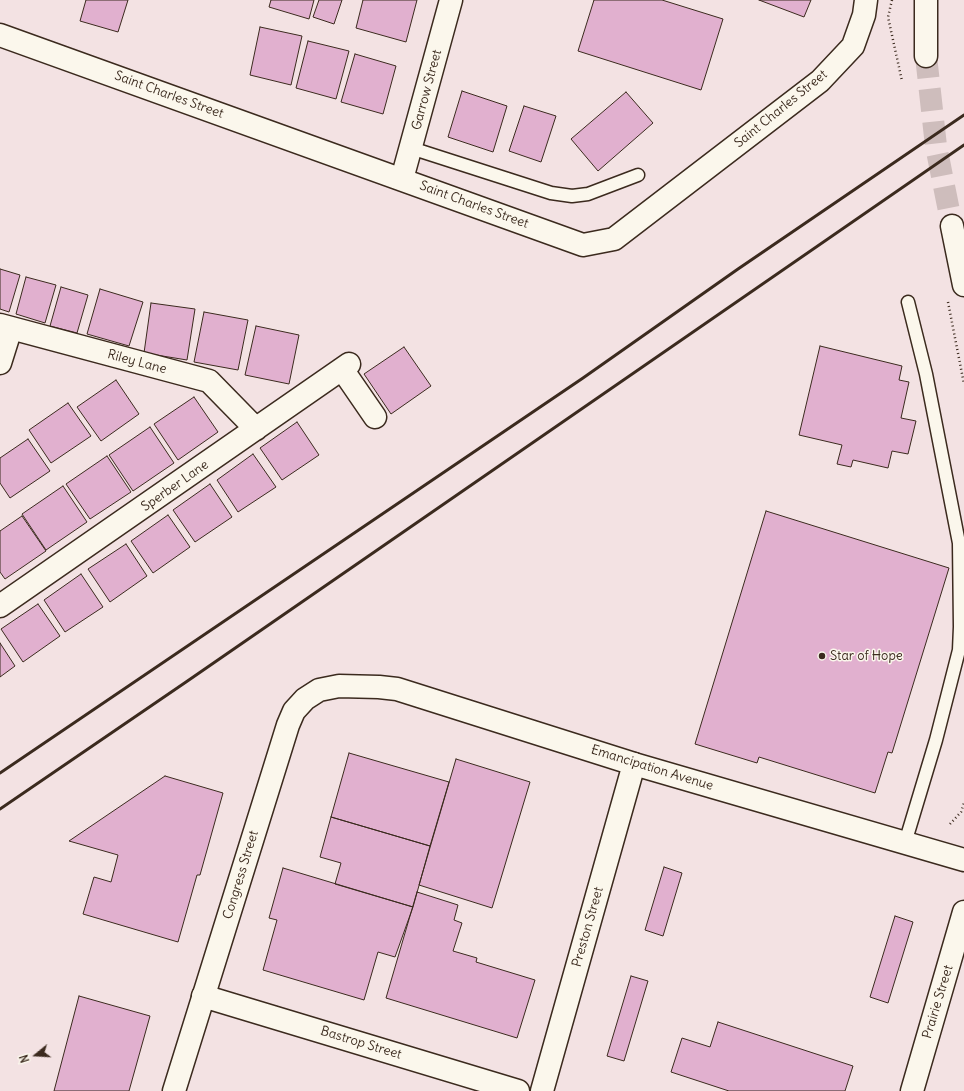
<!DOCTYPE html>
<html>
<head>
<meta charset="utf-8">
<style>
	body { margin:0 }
	#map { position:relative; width:964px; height:1091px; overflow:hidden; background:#f3e2e3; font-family:Delius,sans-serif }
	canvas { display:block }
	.north { position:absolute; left:16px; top:1035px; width:40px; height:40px; -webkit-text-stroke:3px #fbf7ec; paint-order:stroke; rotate:252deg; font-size:11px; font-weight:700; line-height:16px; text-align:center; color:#3b2a1e }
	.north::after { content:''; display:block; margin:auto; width:14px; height:18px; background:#3b2a1e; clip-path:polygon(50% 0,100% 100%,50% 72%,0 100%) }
</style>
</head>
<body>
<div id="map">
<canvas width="964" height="1091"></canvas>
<div class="north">N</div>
</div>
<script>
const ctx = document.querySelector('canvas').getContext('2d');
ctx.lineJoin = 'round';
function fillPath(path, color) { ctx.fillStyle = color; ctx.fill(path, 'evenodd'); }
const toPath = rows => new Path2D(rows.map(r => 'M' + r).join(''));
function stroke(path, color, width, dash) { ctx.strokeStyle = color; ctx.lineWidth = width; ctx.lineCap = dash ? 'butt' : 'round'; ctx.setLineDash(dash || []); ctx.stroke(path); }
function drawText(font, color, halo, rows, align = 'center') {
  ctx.font = font + ' Delius,sans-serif'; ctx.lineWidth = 3; ctx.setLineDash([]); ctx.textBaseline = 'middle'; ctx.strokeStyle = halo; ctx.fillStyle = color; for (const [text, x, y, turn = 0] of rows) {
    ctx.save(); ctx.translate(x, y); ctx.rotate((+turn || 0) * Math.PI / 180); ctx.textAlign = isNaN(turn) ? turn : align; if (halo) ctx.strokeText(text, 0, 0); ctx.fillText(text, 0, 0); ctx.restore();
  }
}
const building = toPath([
	[86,0,128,0,118,32,80,21,86,0],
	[271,0,314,0,309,19,269,7,271,0],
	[319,0,342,0,334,24,313,17,319,0],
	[363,0,417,0,406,42,356,28,363,0],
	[594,0,662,0,723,19,701,90,578,51,594,0],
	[759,0,811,0,804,17,759,0],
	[260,27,302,36,291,85,250,75,260,27],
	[308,41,349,51,336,99,296,88,308,41],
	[355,54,396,66,383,114,341,102,355,54],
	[462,91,507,106,493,152,448,137,462,91],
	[626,92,653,123,598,171,571,139,626,92],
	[524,106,556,116,541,162,509,151,524,106],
	[0,269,20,275,9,312,0,309,0,269],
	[26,277,56,285,45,323,16,314,26,277],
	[61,287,88,295,77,333,50,326,61,287],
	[100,289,143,302,129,346,87,334,100,289],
	[151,303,195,309,187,360,144,353,151,303],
	[204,312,248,320,238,370,194,362,204,312],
	[256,326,299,335,289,384,245,375,256,326],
	[820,346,902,366,899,380,909,382,901,418,916,421,908,454,892,451,888,468,853,460,851,467,837,464,842,445,799,435,820,346],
	[404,347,431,386,391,414,364,374,404,347],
	[116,380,139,414,101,441,77,407,116,380],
	[194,397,218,432,178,460,154,424,194,397],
	[68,403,91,436,51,463,29,430,68,403],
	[297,422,319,455,282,480,260,448,297,422],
	[150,427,174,463,133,491,109,455,150,427],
	[28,439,50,471,10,498,0,483,0,458,28,439],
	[253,454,276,487,238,512,217,480,253,454],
	[107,456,131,492,90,519,66,484,107,456],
	[210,484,232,517,195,542,173,510,210,484],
	[63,486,87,522,46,550,22,514,63,486],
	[766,511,949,568,892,753,888,752,875,793,759,757,757,763,695,744,766,511],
	[168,515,190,547,153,573,131,541,168,515],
	[22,516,46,551,5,579,0,572,0,531,22,516],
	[126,544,147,576,110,602,88,569,126,544],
	[81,574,103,607,65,632,44,600,81,574],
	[38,604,60,636,23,662,1,629,38,604],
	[0,643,15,666,0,677,0,643],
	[349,753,449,782,430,846,331,817,349,753],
	[456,759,530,782,492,908,419,885,456,759],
	[165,776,223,793,200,875,197,875,178,942,83,914,94,877,111,882,118,855,69,841,165,776],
	[331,817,430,846,413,907,335,884,341,863,320,857,331,817],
	[664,867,682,873,663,936,645,930,664,867],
	[283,868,413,907,395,957,378,952,364,1000,263,970,277,920,269,918,283,868],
	[417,892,458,905,454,920,462,923,453,951,477,958,476,962,535,980,517,1038,386,998,417,892],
	[895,916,913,922,888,1003,870,997,895,916],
	[631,976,648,981,624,1061,607,1056,631,976],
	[79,996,150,1016,129,1091,54,1091,79,996],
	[718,1022,853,1066,845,1091,729,1091,671,1072,682,1038,710,1047,718,1022]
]);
fillPath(building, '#e1b0cf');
stroke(building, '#3b2a1e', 1);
stroke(toPath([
	[926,56,936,146,952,226]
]), '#cebdbc', 22, [22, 11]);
const service = toPath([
	[411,148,551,193,572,196,588,194,638,175],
	[905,843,936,740,959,650,960,627,959,543,926,374,908,302]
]);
const minor = toPath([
	[0,35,583,245,614,239,820,81,853,46,864,15,866,0],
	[402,179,451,0],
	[0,325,209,381,256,429],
	[0,363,11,328],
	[342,369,375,417],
	[0,606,349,364],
	[203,996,518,1091]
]);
const tertiary = toPath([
	[174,1091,288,725,294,711,305,699,319,690,339,686,379,687,397,689,634,764,542,1091]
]);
const secondary = toPath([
	[926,0,926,56],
	[952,226,964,285],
	[634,764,964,860],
	[912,1091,964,912]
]);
stroke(service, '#3b2a1e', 15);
stroke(minor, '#3b2a1e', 25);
stroke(tertiary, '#3b2a1e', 25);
stroke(secondary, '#3b2a1e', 25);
stroke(toPath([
	[892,0,888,17,902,81],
	[948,302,964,384],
	[950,824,961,812,964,803]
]), '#3b2a1e', 2.5, [1, 3]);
stroke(service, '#fbf7ec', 12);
stroke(minor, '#fbf7ec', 22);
stroke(tertiary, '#fbf7ec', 22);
stroke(secondary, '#fbf7ec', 22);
stroke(toPath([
	[0,773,583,378,738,269,964,115],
	[0,809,186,682,964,145]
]), '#3b2a1e', 3);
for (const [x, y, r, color] of [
	[822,656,4,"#3b2a1e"]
]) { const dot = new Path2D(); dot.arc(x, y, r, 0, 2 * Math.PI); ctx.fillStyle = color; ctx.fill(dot); stroke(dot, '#fbf7ec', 1.5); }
drawText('13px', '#3b2a1e', '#fbf7ec', [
	["Garrow Street",427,90,-75],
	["Saint Charles Street",169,95,20],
	["Saint Charles Street",781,109,-39],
	["Saint Charles Street",474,205,20],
	["Riley Lane",137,362,15],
	["Sperber Lane",175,486,-35],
	["Emancipation Avenue",652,768,17],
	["Congress Street",241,875,-73],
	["Preston Street",588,927,-74],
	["Prairie Street",938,1002,-73],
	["Bastrop Street",361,1043,17]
]);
drawText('13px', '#3b2a1e', '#fbf7ec', [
	["Star of Hope",830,656]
], 'left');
</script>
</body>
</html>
